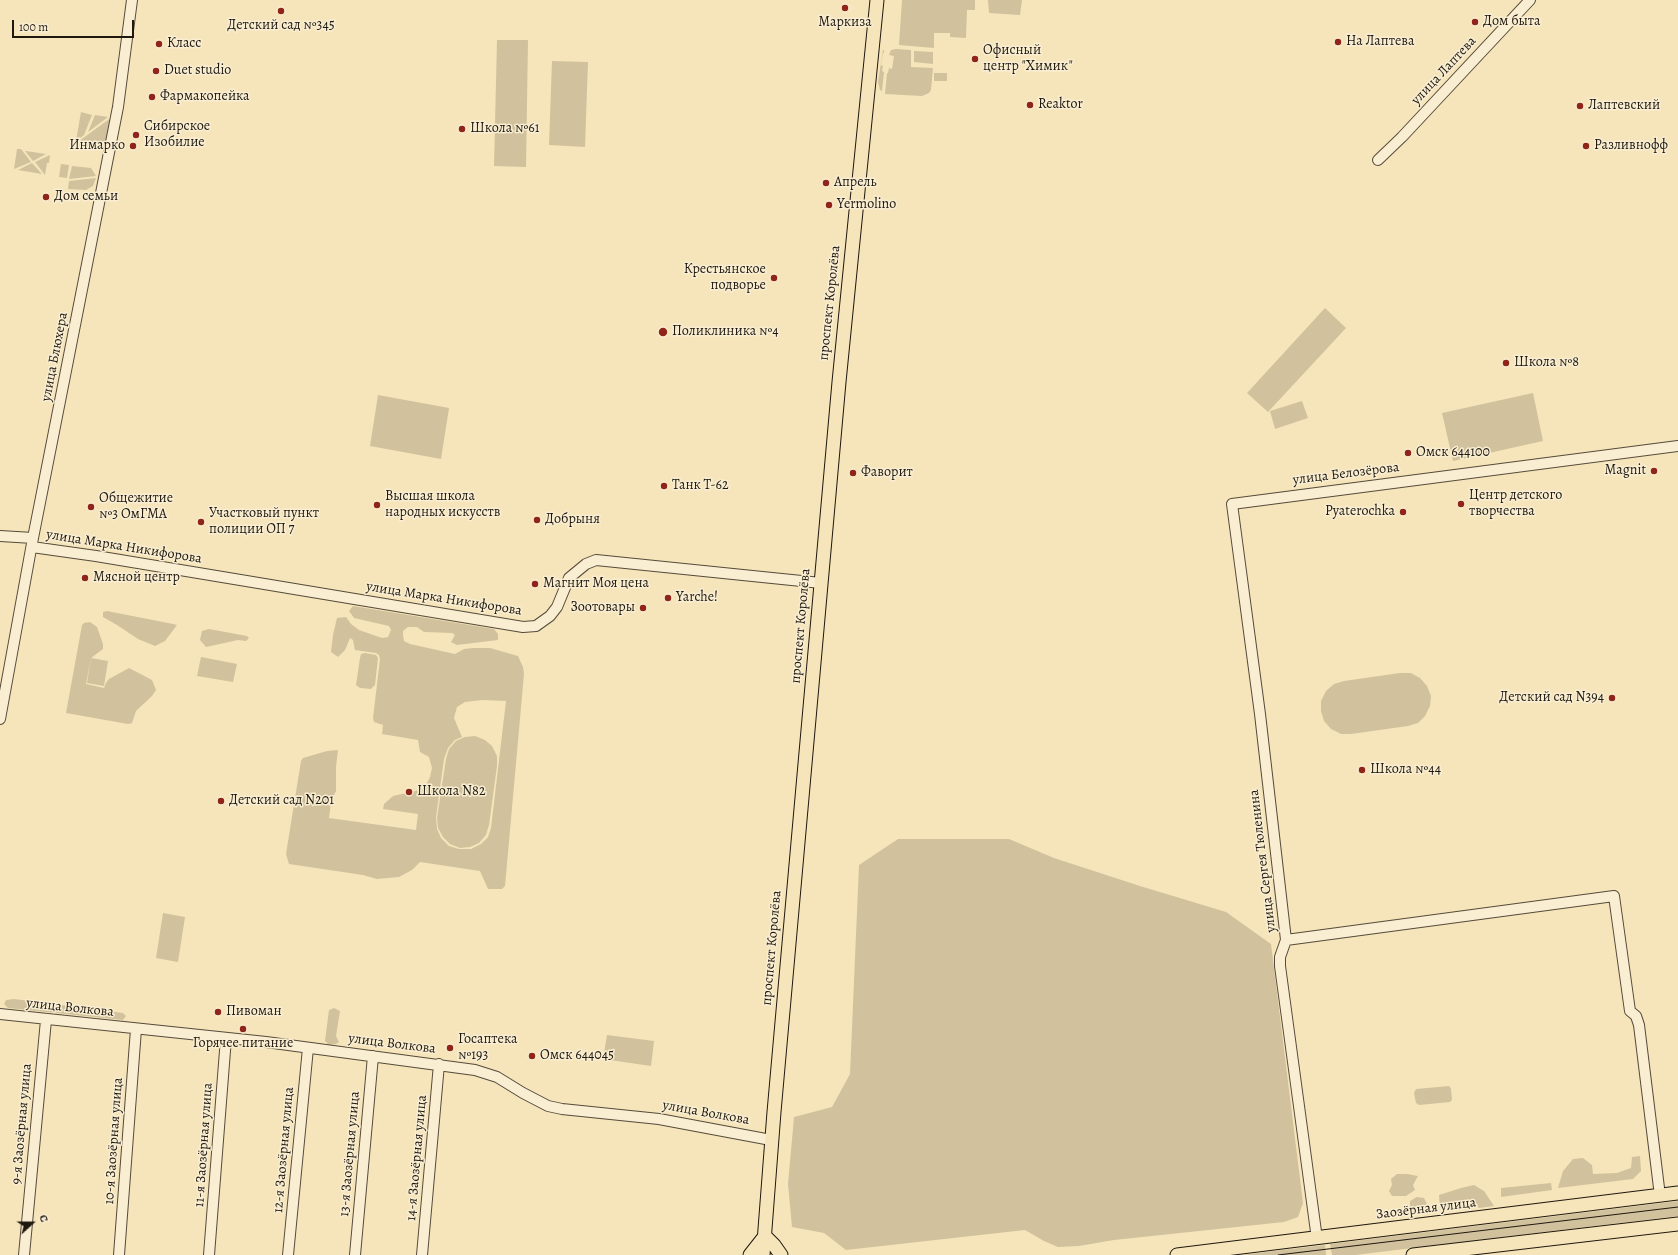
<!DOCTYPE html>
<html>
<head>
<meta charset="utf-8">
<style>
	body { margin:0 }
	#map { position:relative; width:1678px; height:1255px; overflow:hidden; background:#f6e5ba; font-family:Alegreya,serif }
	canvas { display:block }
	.north { position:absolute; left:12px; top:1203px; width:40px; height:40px; -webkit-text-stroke:3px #f9eed2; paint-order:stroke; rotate:69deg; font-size:11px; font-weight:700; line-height:16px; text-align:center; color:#1f180f }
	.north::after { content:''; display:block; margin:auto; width:14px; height:18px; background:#1f180f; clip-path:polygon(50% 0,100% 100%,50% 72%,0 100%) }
	.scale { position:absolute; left:12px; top:20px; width:122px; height:18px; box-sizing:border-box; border:2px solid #1f180f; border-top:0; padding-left:5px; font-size:12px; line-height:14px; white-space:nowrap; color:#1f180f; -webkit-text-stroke:3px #f9eed2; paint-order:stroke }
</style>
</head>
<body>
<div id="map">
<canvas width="1678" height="1255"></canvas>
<div class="north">С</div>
<div class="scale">100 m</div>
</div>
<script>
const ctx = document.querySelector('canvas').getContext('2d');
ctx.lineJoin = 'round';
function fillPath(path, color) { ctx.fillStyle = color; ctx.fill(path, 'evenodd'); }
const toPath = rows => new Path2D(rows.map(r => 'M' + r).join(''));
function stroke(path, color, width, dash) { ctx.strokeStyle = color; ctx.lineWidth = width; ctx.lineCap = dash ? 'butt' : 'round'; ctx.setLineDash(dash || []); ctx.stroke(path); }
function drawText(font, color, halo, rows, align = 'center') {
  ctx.font = font + ' Alegreya,serif'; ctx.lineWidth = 3; ctx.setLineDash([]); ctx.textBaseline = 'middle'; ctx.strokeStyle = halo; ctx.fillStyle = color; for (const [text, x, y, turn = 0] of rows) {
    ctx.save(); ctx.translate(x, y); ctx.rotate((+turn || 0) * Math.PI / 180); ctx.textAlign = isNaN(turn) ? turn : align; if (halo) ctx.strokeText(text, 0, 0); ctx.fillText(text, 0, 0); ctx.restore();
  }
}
fillPath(toPath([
	[902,0,975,0,975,10,967,10,966,38,950,37,950,33,934,33,934,48,899,45],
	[988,0,1022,0,1020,15,989,13],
	[497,40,528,40,526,167,494,166],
	[896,49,911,50,911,67,933,68,931,90,929,93,922,96,885,94,887,73,888,73,889,68,892,69,894,56,889,55,891,50],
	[883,50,884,50,884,53,883,53,881,65,883,66,882,71,884,72,882,91,880,90,878,82],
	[914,51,933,52,933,64,914,62],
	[552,61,588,62,585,147,549,145],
	[934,73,947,73,947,81,934,81],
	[81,112,92,115,84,135,76,141],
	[95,115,108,117,88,132],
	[112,117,104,147,98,149,75,144],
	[17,149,21,149,31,162,14,169],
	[25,151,26,151,46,154,33,161],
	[50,155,49,163,47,163,45,175,35,162],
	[32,163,42,174,18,170],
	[61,164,69,165,67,178,59,177],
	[72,166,91,168,96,176,69,179],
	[96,178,93,186,86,190,68,189,69,181],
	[1325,308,1346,328,1268,412,1247,393],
	[1533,393,1543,441,1453,461,1442,413],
	[378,395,449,408,441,459,370,446],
	[1302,401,1308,418,1275,429,1270,411],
	[353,606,494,629,498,634,498,640,457,645,451,642,455,635,452,633,424,632,417,627,408,627,403,631,403,635,404,641,410,644,455,654,464,649,473,648,490,648,518,656,523,667,524,674,505,886,502,889,488,889,480,871,420,862,412,870,399,877,377,879,363,875,289,864,286,854,301,761,303,758,327,751,338,750,336,767,336,791,331,802,329,818,416,830,418,814,383,809,384,804,393,796,424,789,430,777,432,768,429,757,420,752,418,740,382,734,383,725,374,722,373,718,380,659,379,655,376,653,355,650,353,640,350,638,345,650,338,657,331,652,333,635,337,618,346,617,351,624,359,630,382,638,388,637,391,630,389,626,354,618,349,611],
	[482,700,506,701,491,828,488,837,481,844,471,849,459,849,449,846,441,838,437,829,436,817,444,759,448,748,455,740,462,737,454,718,457,707,465,702],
	[107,611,173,624,177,625,165,641,155,646,138,639,117,625,103,617,103,612],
	[90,622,97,627,103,644,103,649,91,658,108,661,104,686,87,683,91,658,86,684,104,688,106,683,109,679,129,668,152,680,156,690,152,696,136,711,132,723,128,724,66,713,82,625,84,623],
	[209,629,247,636,249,638,246,641,238,640,206,647,200,640,202,631],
	[365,653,376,655,378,658,375,685,371,689,360,688,356,685,360,658,361,654],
	[201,657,237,664,233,682,197,676],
	[1400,673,1411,673,1420,678,1427,686,1431,696,1430,706,1425,716,1418,723,1408,726,1351,734,1341,734,1331,729,1324,721,1321,711,1321,701,1326,691,1334,684,1344,681],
	[475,736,485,740,492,746,497,756,497,766,489,825,486,835,479,843,470,847,460,848,450,844,443,837,438,828,437,818,446,759,449,749,456,741,465,737],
	[898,839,1009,839,1054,858,1140,886,1226,912,1271,944,1303,1203,1298,1217,1284,1222,1114,1240,1079,1246,1058,1247,1044,1241,1025,1230,846,1250,824,1233,792,1227,788,1184,794,1117,832,1107,850,1074,859,865],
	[163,913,185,917,178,962,156,958],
	[14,999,123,1013,126,1016,123,1020,8,1008,4,1004,6,1000],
	[334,1008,340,1011,336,1036,339,1042,336,1044,329,1045,325,1041,329,1010],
	[607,1035,654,1041,651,1066,603,1059],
	[1449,1086,1451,1089,1452,1100,1450,1102,1419,1105,1416,1103,1414,1093,1416,1089],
	[1640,1156,1641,1171,1633,1179,1558,1188,1563,1171,1573,1159,1583,1158,1592,1165,1593,1174,1617,1173,1631,1168,1632,1157],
	[1397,1174,1407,1174,1418,1176,1413,1185,1415,1190,1406,1196,1392,1196,1389,1191,1392,1185,1391,1179],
	[1551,1183,1552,1190,1501,1197,1501,1188],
	[1474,1185,1484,1191,1494,1206,1479,1208,1475,1203,1440,1208,1439,1195,1461,1188],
	[1417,1197,1424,1198,1427,1204,1417,1210,1410,1206,1410,1201],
	[1678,1201,1678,1216,1355,1255,1332,1255,1330,1244],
	[1325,1245,1326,1255,1241,1255]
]), '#d1c29d');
const minor = toPath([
	[1378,160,1402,137,1530,0],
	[0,536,33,538],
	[32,547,96,556,523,627,536,626,550,616,557,607,569,578,586,564,596,560,821,583],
	[0,719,33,538,118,107,132,0],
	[1286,940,1614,896,1630,1011,1636,1016,1639,1025,1660,1196],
	[0,1014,266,1042,475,1070,497,1077,523,1093,548,1106,562,1109,659,1119,771,1140],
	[1317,1239,1280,966,1280,957,1286,940,1260,714,1232,504,1678,446],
	[24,1255,46,1020],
	[119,1255,136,1029],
	[209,1255,226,1038],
	[288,1255,308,1048],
	[355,1255,373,1056],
	[422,1255,439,1064]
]);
const major = toPath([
	[765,1236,774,1245,781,1255],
	[750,1255,765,1236],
	[763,1255,774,1112,839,382,877,0],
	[1177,1255,1678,1193],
	[1413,1255,1678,1224]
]);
stroke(minor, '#554b3a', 12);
stroke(major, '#1f180f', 15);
stroke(minor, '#f9eed2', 10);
stroke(major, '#f6e5ba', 13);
stroke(toPath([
	[1278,1255,1678,1207]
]), '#1f180f', 1);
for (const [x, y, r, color] of [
	[845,8,4,"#8f2418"],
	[281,11,4,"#8f2418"],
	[1475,22,4,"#8f2418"],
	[1338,42,4,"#8f2418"],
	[159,44,4,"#8f2418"],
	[975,59,4,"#8f2418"],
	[156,71,4,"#8f2418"],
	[152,97,4,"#8f2418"],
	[1030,105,4,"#8f2418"],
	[1580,106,4,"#8f2418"],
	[462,129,4,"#8f2418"],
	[136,135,4,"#8f2418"],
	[133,146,4,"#8f2418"],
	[1586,146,4,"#8f2418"],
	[826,183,4,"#8f2418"],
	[46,197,4,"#8f2418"],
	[829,205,4,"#8f2418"],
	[774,278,4,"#8f2418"],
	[663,332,5,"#8f2418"],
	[1506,363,4,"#8f2418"],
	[1408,453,4,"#8f2418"],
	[1654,471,4,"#8f2418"],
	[853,473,4,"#8f2418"],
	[664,486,4,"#8f2418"],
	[1461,504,4,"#8f2418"],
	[377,505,4,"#8f2418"],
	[91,507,4,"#8f2418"],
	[1403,512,4,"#8f2418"],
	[537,520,4,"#8f2418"],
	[201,522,4,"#8f2418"],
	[85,578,4,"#8f2418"],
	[535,584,4,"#8f2418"],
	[668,598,4,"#8f2418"],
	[643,608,4,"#8f2418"],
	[1612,698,4,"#8f2418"],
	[1362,770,4,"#8f2418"],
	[409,792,4,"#8f2418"],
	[221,801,4,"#8f2418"],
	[218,1012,4,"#8f2418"],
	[243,1029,4,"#8f2418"],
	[450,1048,4,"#8f2418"],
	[532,1056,4,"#8f2418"]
]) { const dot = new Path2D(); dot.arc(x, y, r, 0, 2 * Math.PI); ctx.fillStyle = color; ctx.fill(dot); stroke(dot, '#f9eed2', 1.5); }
drawText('14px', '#1f180f', '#f9eed2', [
	["Дом быта",1483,22],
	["Маркиза",845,23,"center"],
	["Детский сад №345",281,26,"center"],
	["На Лаптева",1346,42],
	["Класс",167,44],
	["Офисный",983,51],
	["центр \"Химик\"",983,67],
	["Duet studio",164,71],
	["Фармакопейка",160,97],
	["Reaktor",1038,105],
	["Лаптевский",1588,106],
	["Сибирское",144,127],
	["Изобилие",144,143],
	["Школа №61",470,129],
	["Инмарко",125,146,"right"],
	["Разливнофф",1594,146],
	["Апрель",834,183],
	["Дом семьи",54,197],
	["Yermolino",837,205],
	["Крестьянское",766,270,"right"],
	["подворье",766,286,"right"],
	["Поликлиника №4",672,332],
	["Школа №8",1514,363],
	["Омск 644100",1416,453],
	["Magnit",1646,471,"right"],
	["Фаворит",861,473],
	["Танк Т-62",672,486],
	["Центр детского",1469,496],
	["творчества",1469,512],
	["Высшая школа",385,497],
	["народных искусств",385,513],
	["Общежитие",99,499],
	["№3 ОмГМА",99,515],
	["Pyaterochka",1395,512,"right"],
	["Участковый пункт",209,514],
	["полиции ОП 7",209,530],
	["Добрыня",545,520],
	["Мясной центр",93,578],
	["Магнит Моя цена",543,584],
	["Yarche!",676,598],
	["Зоотовары",635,608,"right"],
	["Детский сад N394",1604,698,"right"],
	["Школа №44",1370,770],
	["Школа N82",417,792],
	["Детский сад N201",229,801],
	["Пивоман",226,1012],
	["Госаптека",458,1040],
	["№193",458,1056],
	["Горячее питание",243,1044,"center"],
	["Омск 644045",540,1056]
], 'left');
drawText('14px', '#1f180f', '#f9eed2', [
	["улица Лаптева",1444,71,-47],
	["проспект Королёва",830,303,-84],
	["улица Блюхера",55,357,-79],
	["улица Белозёрова",1346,474,-7],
	["улица Марка Никифорова",124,547,9],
	["улица Марка Никифорова",444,599,9],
	["проспект Королёва",801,626,-85],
	["улица Сергея Тюленина",1263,861,-97],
	["проспект Королёва",772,948,-85],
	["улица Волкова",70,1008,6],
	["улица Волкова",392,1044,7],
	["улица Волкова",706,1113,10],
	["9-я Заозёрная улица",22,1124,-85],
	["10-я Заозёрная улица",114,1141,-86],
	["11-я Заозёрная улица",204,1145,-86],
	["12-я Заозёрная улица",284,1150,-85],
	["13-я Заозёрная улица",350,1154,-85],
	["14-я Заозёрная улица",417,1158,-85],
	["Заозёрная улица",1426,1209,-7]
]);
</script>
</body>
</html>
